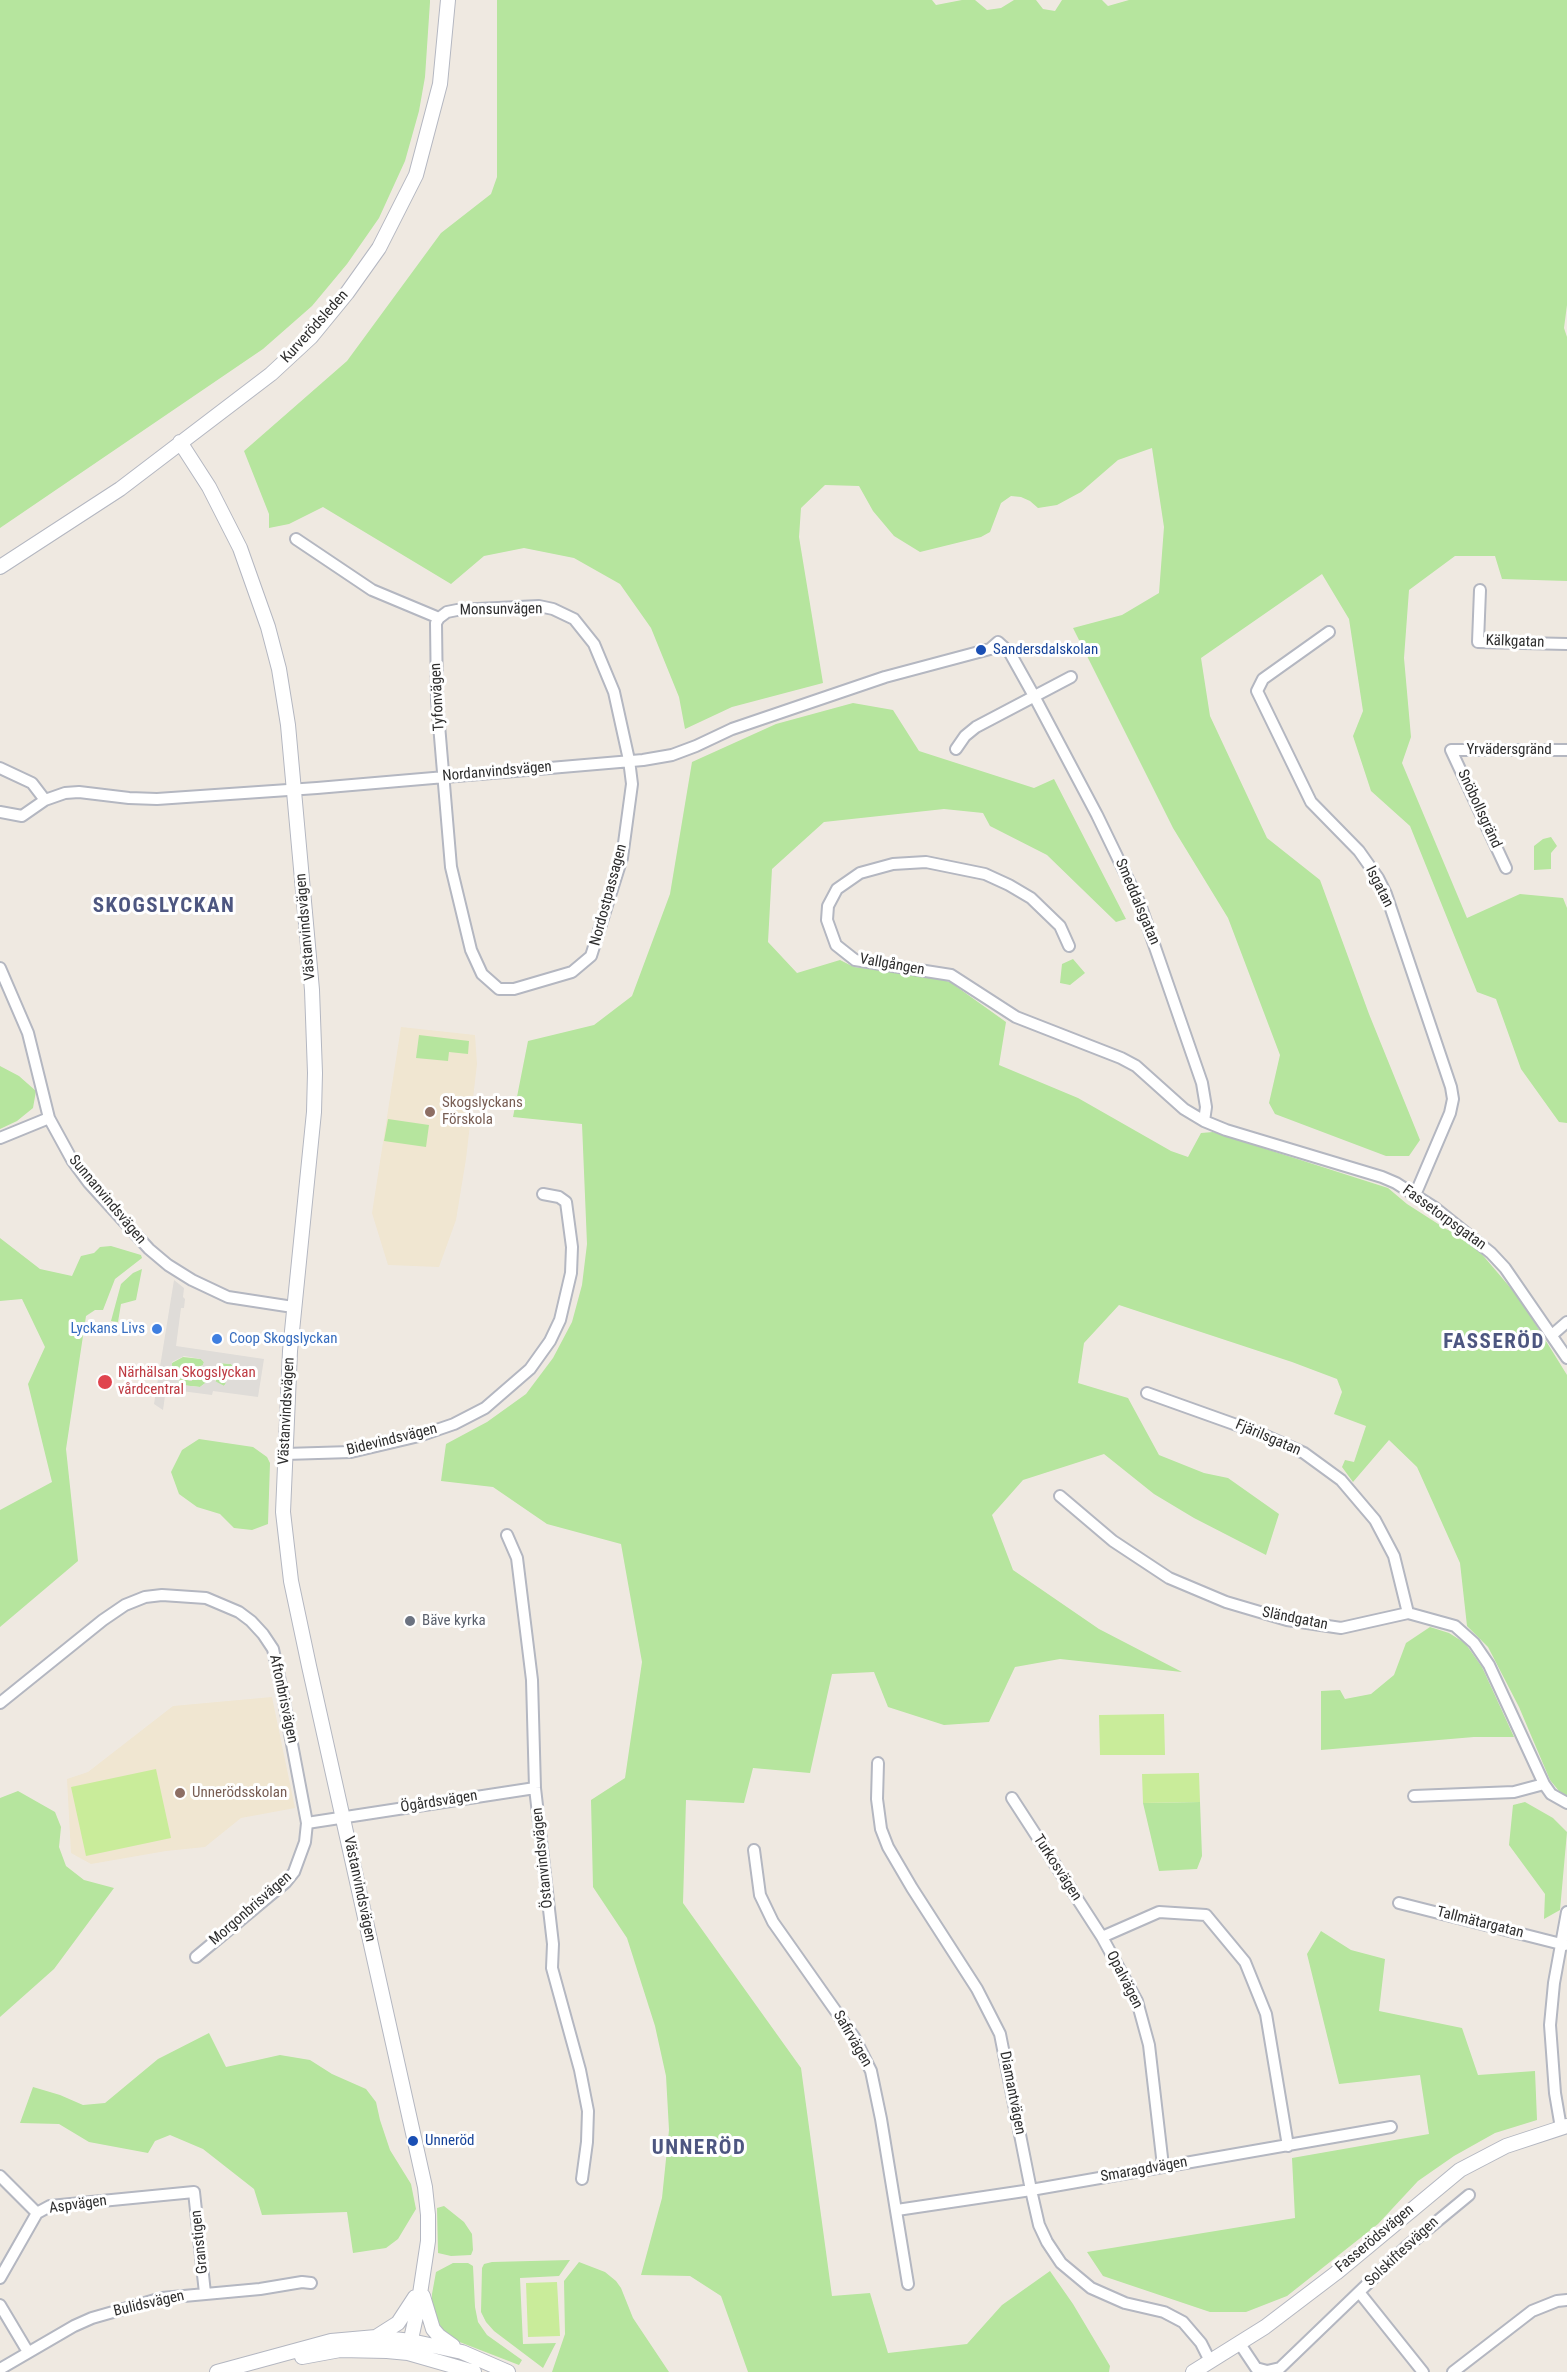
<!DOCTYPE html>
<html>
<head>
<meta charset="utf-8">
<style>
	body { margin:0 }
	canvas { display:block; background:#efe9e1 }
</style>
</head>
<body>
<canvas width="1567" height="2372"></canvas>
<script>
const ctx = document.querySelector('canvas').getContext('2d');
ctx.lineJoin = 'round';
function fillPath(path, color) { ctx.fillStyle = color; ctx.fill(path, 'evenodd'); }
const toPath = rows => new Path2D(rows.map(r => 'M' + r).join(''));
function stroke(path, color, width, dash) { ctx.strokeStyle = color; ctx.lineWidth = width; ctx.lineCap = dash ? 'butt' : 'round'; ctx.setLineDash(dash || []); ctx.stroke(path); }
function drawText(font, color, halo, rows, align = 'center') {
  ctx.font = font + ' "Roboto Condensed",sans-serif'; ctx.lineWidth = 6; ctx.setLineDash([]); ctx.textBaseline = 'middle'; ctx.strokeStyle = halo; ctx.fillStyle = color; for (const [text, x, y, turn = 0] of rows) {
    ctx.save(); ctx.translate(x, y); ctx.rotate((+turn || 0) * Math.PI / 180); ctx.textAlign = isNaN(turn) ? turn : align; if (halo) ctx.strokeText(text, 0, 0); ctx.fillText(text, 0, 0); ctx.restore();
  }
}
fillPath(toPath([
	[401,1027,475,1035,477,1064,466,1159,456,1220,439,1267,388,1265,372,1213],
	[272,1697,295,1808,241,1818,205,1847,166,1851,91,1864,71,1853,67,1779,88,1772,173,1706]
]), '#f0e6d1');
fillPath(toPath([
	[0,0,430,0,430,2,425,77,419,111,405,161,379,218,347,264,312,306,263,349,0,528],
	[497,0,932,0,936,5,962,0,975,0,987,10,1001,8,1014,0,1036,0,1043,9,1055,11,1062,0,1102,0,1108,6,1129,0,1567,0,1567,305,1564,328,1567,337,1567,581,1502,579,1495,556,1455,556,1409,590,1404,658,1411,737,1402,763,1467,918,1520,894,1563,898,1567,908,1567,1123,1559,1122,1521,1069,1496,999,1477,992,1410,826,1371,791,1353,736,1363,711,1349,619,1322,574,1201,658,1210,716,1267,838,1320,880,1369,1014,1420,1140,1409,1156,1386,1156,1275,1114,1269,1103,1280,1055,1228,918,1173,828,1073,628,1122,615,1159,593,1164,527,1152,448,1118,460,1081,492,1057,505,1038,508,1030,501,1021,497,1011,496,1001,503,990,532,981,537,920,552,894,536,873,511,859,486,825,485,801,508,799,537,823,683,732,707,685,729,679,697,651,628,620,584,574,558,524,548,484,556,451,584,323,507,289,524,269,528,269,514,244,451,347,361,441,233,491,194,497,177],
	[853,703,893,710,919,751,1034,788,1054,779,1126,919,1116,922,1047,855,990,826,983,813,944,809,824,822,772,869,768,942,797,973,840,960,854,967,931,977,950,982,1006,1022,999,1065,1078,1098,1171,1151,1188,1157,1201,1133,1213,1132,1388,1188,1407,1204,1446,1229,1461,1236,1480,1252,1520,1299,1567,1375,1567,1796,1559,1791,1550,1780,1519,1707,1488,1647,1467,1626,1460,1563,1417,1467,1389,1440,1353,1482,1342,1467,1345,1460,1354,1462,1366,1426,1334,1414,1342,1392,1337,1379,1292,1362,1119,1305,1084,1343,1078,1383,1128,1398,1159,1455,1204,1473,1228,1478,1279,1514,1266,1555,1194,1518,1154,1494,1104,1454,1023,1480,992,1515,1013,1570,1099,1629,1182,1672,1060,1659,1015,1667,989,1722,944,1725,888,1707,874,1672,832,1674,810,1773,753,1768,744,1803,686,1800,683,1903,801,2068,832,2296,870,2293,888,2353,967,2344,1002,2305,1050,2271,1073,2304,1110,2366,1109,2372,748,2372,721,2296,690,2276,641,2275,662,2198,669,2130,666,2076,655,2026,627,1938,593,1887,591,1800,625,1778,642,1662,621,1544,547,1524,493,1487,441,1481,446,1444,487,1422,526,1394,553,1358,572,1322,582,1285,587,1244,582,1124,513,1117,528,1041,594,1025,632,996,670,894,692,762,776,724],
	[1551,837,1557,846,1551,853,1551,869,1534,870,1534,846,1543,839],
	[1073,959,1085,973,1070,985,1060,983,1062,964],
	[419,1035,469,1041,468,1054,449,1052,448,1061,416,1058],
	[0,1066,19,1076,36,1091,33,1108,17,1121,0,1129],
	[388,1119,429,1125,426,1147,384,1141],
	[0,1238,40,1269,72,1276,81,1256,94,1253,100,1247,111,1246,141,1255,142,1258,115,1279,103,1310,95,1310,86,1316,66,1449,78,1561,0,1627,0,1510,52,1482,28,1384,45,1347,22,1299,0,1301],
	[142,1269,136,1300,121,1304,118,1322,111,1321,121,1284,133,1273],
	[183,1357,201,1359,204,1362,203,1365,197,1368,194,1364,189,1363,177,1373,173,1374,170,1371,172,1363],
	[221,1363,231,1364,235,1368,224,1373,223,1375,226,1383,224,1386,215,1382,218,1377,215,1367],
	[205,1370,211,1371,212,1378,200,1387,181,1385,178,1383,179,1378,191,1381],
	[199,1439,253,1447,267,1457,270,1463,268,1524,252,1530,234,1528,220,1514,197,1507,179,1494,171,1472,182,1450],
	[1430,1627,1449,1633,1465,1643,1482,1667,1514,1737,1474,1737,1321,1750,1321,1691,1340,1690,1345,1699,1371,1694,1394,1675,1406,1643],
	[18,1791,55,1812,61,1827,59,1847,66,1866,84,1880,114,1888,54,1969,0,2017,0,1798],
	[1200,1802,1202,1856,1197,1869,1159,1871,1143,1803],
	[1525,1802,1553,1818,1567,1832,1560,1910,1544,1919,1545,1894,1509,1845,1513,1805],
	[1321,1931,1351,1950,1385,1959,1379,2011,1462,2028,1478,2075,1535,2071,1537,2120,1495,2133,1454,2156,1418,2181,1378,2224,1287,2296,1246,2312,1210,2312,1103,2276,1087,2252,1295,2218,1292,2158,1429,2134,1420,2075,1339,2084,1307,1954],
	[209,2033,226,2067,280,2055,310,2060,332,2074,366,2089,376,2102,380,2120,390,2150,411,2184,416,2209,398,2239,386,2248,353,2253,347,2212,262,2215,254,2189,203,2149,170,2135,155,2141,148,2153,89,2142,59,2124,20,2123,33,2087,60,2095,83,2105,105,2103,158,2059],
	[444,2206,464,2222,472,2234,473,2250,471,2255,451,2256,438,2253,437,2208],
	[570,2260,559,2276,520,2278,523,2344,556,2343,543,2368,494,2331,486,2322,481,2312,482,2268,484,2264,492,2262],
	[579,2262,605,2272,616,2281,621,2288,633,2318,669,2372,552,2372,565,2334,564,2281],
	[453,2263,468,2263,473,2266,475,2307,478,2322,487,2335,522,2360,519,2365,457,2341,445,2332,436,2320,432,2307,432,2294,436,2272]
]), '#b6e59e');
fillPath(toPath([
	[1164,1714,1165,1755,1100,1755,1099,1715],
	[156,1769,171,1838,86,1856,71,1787],
	[1199,1773,1200,1802,1143,1803,1142,1774],
	[557,2282,560,2336,528,2337,526,2283]
]), '#c9ec9a');
fillPath(toPath([
	[174,1280,184,1288,183,1297,185,1299,184,1308,181,1308,176,1346,264,1359,258,1397,213,1391,212,1395,166,1389,163,1410,154,1404],
	[184,1356,201,1359,204,1362,203,1365,197,1368,194,1364,189,1363,179,1368,177,1373,172,1373,172,1362],
	[221,1363,231,1364,235,1368,223,1374,222,1378,226,1383,224,1386,215,1381,218,1376,215,1367],
	[205,1370,211,1371,212,1378,200,1387,181,1385,178,1383,181,1377,191,1381]
]), '#dfdcd8');
const street = toPath([
	[296,539,372,590,439,618,447,612,457,610,539,606,553,609,574,619,594,644,614,692,629,760,632,784,622,858,591,956,572,972,514,989,499,989,482,974,471,950,451,867,437,701,436,623,439,618],
	[1480,590,1478,642,1567,644],
	[1329,632,1263,679,1257,691,1311,802,1359,851,1378,878,1386,894,1451,1087,1453,1099,1450,1113,1415,1195],
	[956,749,965,736,976,727,1071,677],
	[0,768,32,783,45,800,65,793,79,792,129,798,157,799,317,788,643,760,672,755,696,746,732,729,885,677,990,649,998,642,1010,653,1034,696,1097,815,1140,904,1202,1083,1206,1107,1204,1121],
	[0,812,22,816,45,800],
	[1506,868,1451,750,1567,750],
	[1069,946,1060,926,1031,898,1009,885,985,874,926,862,893,864,860,873,837,889,828,906,827,920,836,945,855,960,951,975,1016,1017,1121,1058,1136,1066,1184,1109,1204,1121,1226,1130,1382,1177,1396,1183,1435,1208,1491,1253,1505,1268,1567,1358],
	[0,968,28,1033,49,1118,72,1160,89,1183,149,1249,168,1265,192,1280,228,1297,293,1307],
	[0,1138,49,1118],
	[1552,1335,1567,1322],
	[1147,1393,1259,1433,1304,1453,1341,1480,1375,1520,1394,1556,1408,1613],
	[285,1454,351,1452,419,1436,454,1424,485,1408,530,1369,550,1341,560,1320,571,1273,572,1247,566,1202,559,1197,543,1194],
	[1060,1496,1113,1541,1169,1578,1226,1602,1287,1620,1341,1628,1408,1613,1455,1626,1474,1643,1489,1665,1544,1784,1551,1794,1567,1803],
	[507,1535,517,1558,532,1680,535,1788,553,1944,552,1968,580,2070,588,2111,587,2142,582,2179],
	[0,1703,103,1620,125,1605,145,1597,162,1595,206,1598,239,1612,251,1621,263,1634,273,1649,281,1686,307,1823,305,1842,294,1872,286,1882,196,1957],
	[878,1763,877,1799,881,1829,888,1847,912,1888,977,1989,1000,2034,1031,2190,1039,2225,1047,2242,1061,2263,1091,2288,1125,2303,1164,2312,1183,2322,1201,2343,1210,2361],
	[1414,1796,1514,1792,1544,1784],
	[1012,1798,1102,1937],
	[307,1823,535,1788],
	[754,1850,760,1895,773,1922,854,2037,871,2071,881,2119,908,2284],
	[1399,1903,1565,1945],
	[1561,2128,1555,2093,1550,2025,1554,1983,1567,1912],
	[1163,2166,1149,2045,1137,2001,1102,1937,1159,1912,1206,1915,1245,1962,1266,2014,1288,2146],
	[0,2176,37,2213],
	[897,2210,1031,2190,1391,2127],
	[0,2278,37,2213,50,2206,194,2192,205,2293],
	[0,2305,28,2352],
	[1240,2344,1256,2368,1267,2371,1280,2368,1359,2292],
	[0,2369,74,2326,92,2318,162,2298,260,2289,302,2282,311,2283],
	[1423,2372,1359,2292,1406,2247,1469,2195],
	[1453,2372,1532,2311,1557,2301,1567,2300]
]);
const secondary = toPath([
	[180,442,209,487,240,548,268,627,279,669,288,725,312,990,315,1073,314,1112,290,1351,283,1512,291,1581,309,1666,425,2187,428,2215,428,2241,418,2307,408,2353],
	[0,567,120,489,271,374,311,337,347,293,379,248,416,175,440,84,448,0],
	[423,2296,433,2329,439,2336,453,2346],
	[376,2337,398,2323,415,2297],
	[302,2357,340,2350,387,2351,408,2353,474,2372],
	[217,2372,331,2341,376,2337,411,2341,462,2352,508,2372],
	[1193,2372,1265,2327,1336,2273,1460,2170,1506,2146,1567,2126]
]);
stroke(street, '#b4b7c1', 14);
stroke(secondary, '#b4b7c1', 16);
stroke(street, '#fff', 10);
stroke(secondary, '#fff', 14);
for (const [x, y, r, color] of [
	[981,650,6,"#1a4fb4"],
	[430,1112,6,"#8d6e63"],
	[157,1329,6,"#3f7fe0"],
	[217,1339,6,"#3f7fe0"],
	[105,1382,8,"#e0444e"],
	[410,1621,6,"#6b7280"],
	[180,1793,6,"#8d6e63"],
	[413,2141,6,"#1a4fb4"]
]) { const dot = new Path2D(); dot.arc(x, y, r, 0, 2 * Math.PI); ctx.fillStyle = color; ctx.fill(dot); stroke(dot, '#fff', 2); }
drawText('15px', '#2e2e2e', '#fff', [
	["Kurverödsleden",315,327,-48],
	["Monsunvägen",501,610,-1],
	["Kälkgatan",1515,642,2],
	["Tyfonvägen",438,697,-93],
	["Yrvädersgränd",1509,750],
	["Nordanvindsvägen",497,772,-5],
	["Snöbollsgränd",1479,809,65],
	["Isgatan",1379,887,63],
	["Nordostpassagen",609,895,-75],
	["Smeddalsgatan",1137,902,67],
	["Västanvindsvägen",306,927,-95],
	["Vallgången",892,965,10],
	["Sunnanvindsvägen",107,1200,50],
	["Fassetorpsgatan",1444,1218,36],
	["Västanvindsvägen",287,1411,-87],
	["Fjärilsgatan",1268,1438,23],
	["Bidevindsvägen",392,1440,-14],
	["Sländgatan",1295,1619,11],
	["Aftonbrisvägen",283,1699,78],
	["Ögårdsvägen",439,1802,-9],
	["Östanvindsvägen",543,1858,-96],
	["Turkosvägen",1057,1868,57],
	["Västanvindsvägen",359,1889,78],
	["Morgonbrisvägen",251,1909,-41],
	["Tallmätargatan",1480,1923,14],
	["Opalvägen",1124,1980,63],
	["Safirvägen",852,2039,60],
	["Diamantvägen",1012,2093,79],
	["Smaragdvägen",1144,2170,-10],
	["Aspvägen",78,2205,-8],
	["Fasserödsvägen",1375,2239,-40],
	["Granstigen",200,2242,-96],
	["Solskiftesvägen",1402,2252,-43],
	["Bulidsvägen",149,2304,-13]
]);
drawText('15px', '#164399', '#fff', [
	["Sandersdalskolan",993,650],
	["Unneröd",425,2141]
], 'left');
drawText('15px', '#785e54', '#fff', [
	["Skogslyckans",442,1103],
	["Förskola",442,1120],
	["Unnerödsskolan",192,1793]
], 'left');
drawText('15px', '#366cbe', '#fff', [
	["Lyckans Livs",145,1329],
	["Coop Skogslyckan",229,1339,"left"]
], 'right');
drawText('15px', '#be3a42', '#fff', [
	["Närhälsan Skogslyckan",118,1373],
	["vårdcentral",118,1390]
], 'left');
drawText('15px', '#5b616d', '#fff', [
	["Bäve kyrka",422,1621]
], 'left');
ctx.letterSpacing = '1.5px';
drawText('bold 21px', '#4d5680', '#fff', [
	["SKOGSLYCKAN",164,907],
	["FASSERÖD",1494,1343],
	["UNNERÖD",699,2149]
]);
ctx.letterSpacing = '0px';
</script>
</body>
</html>
